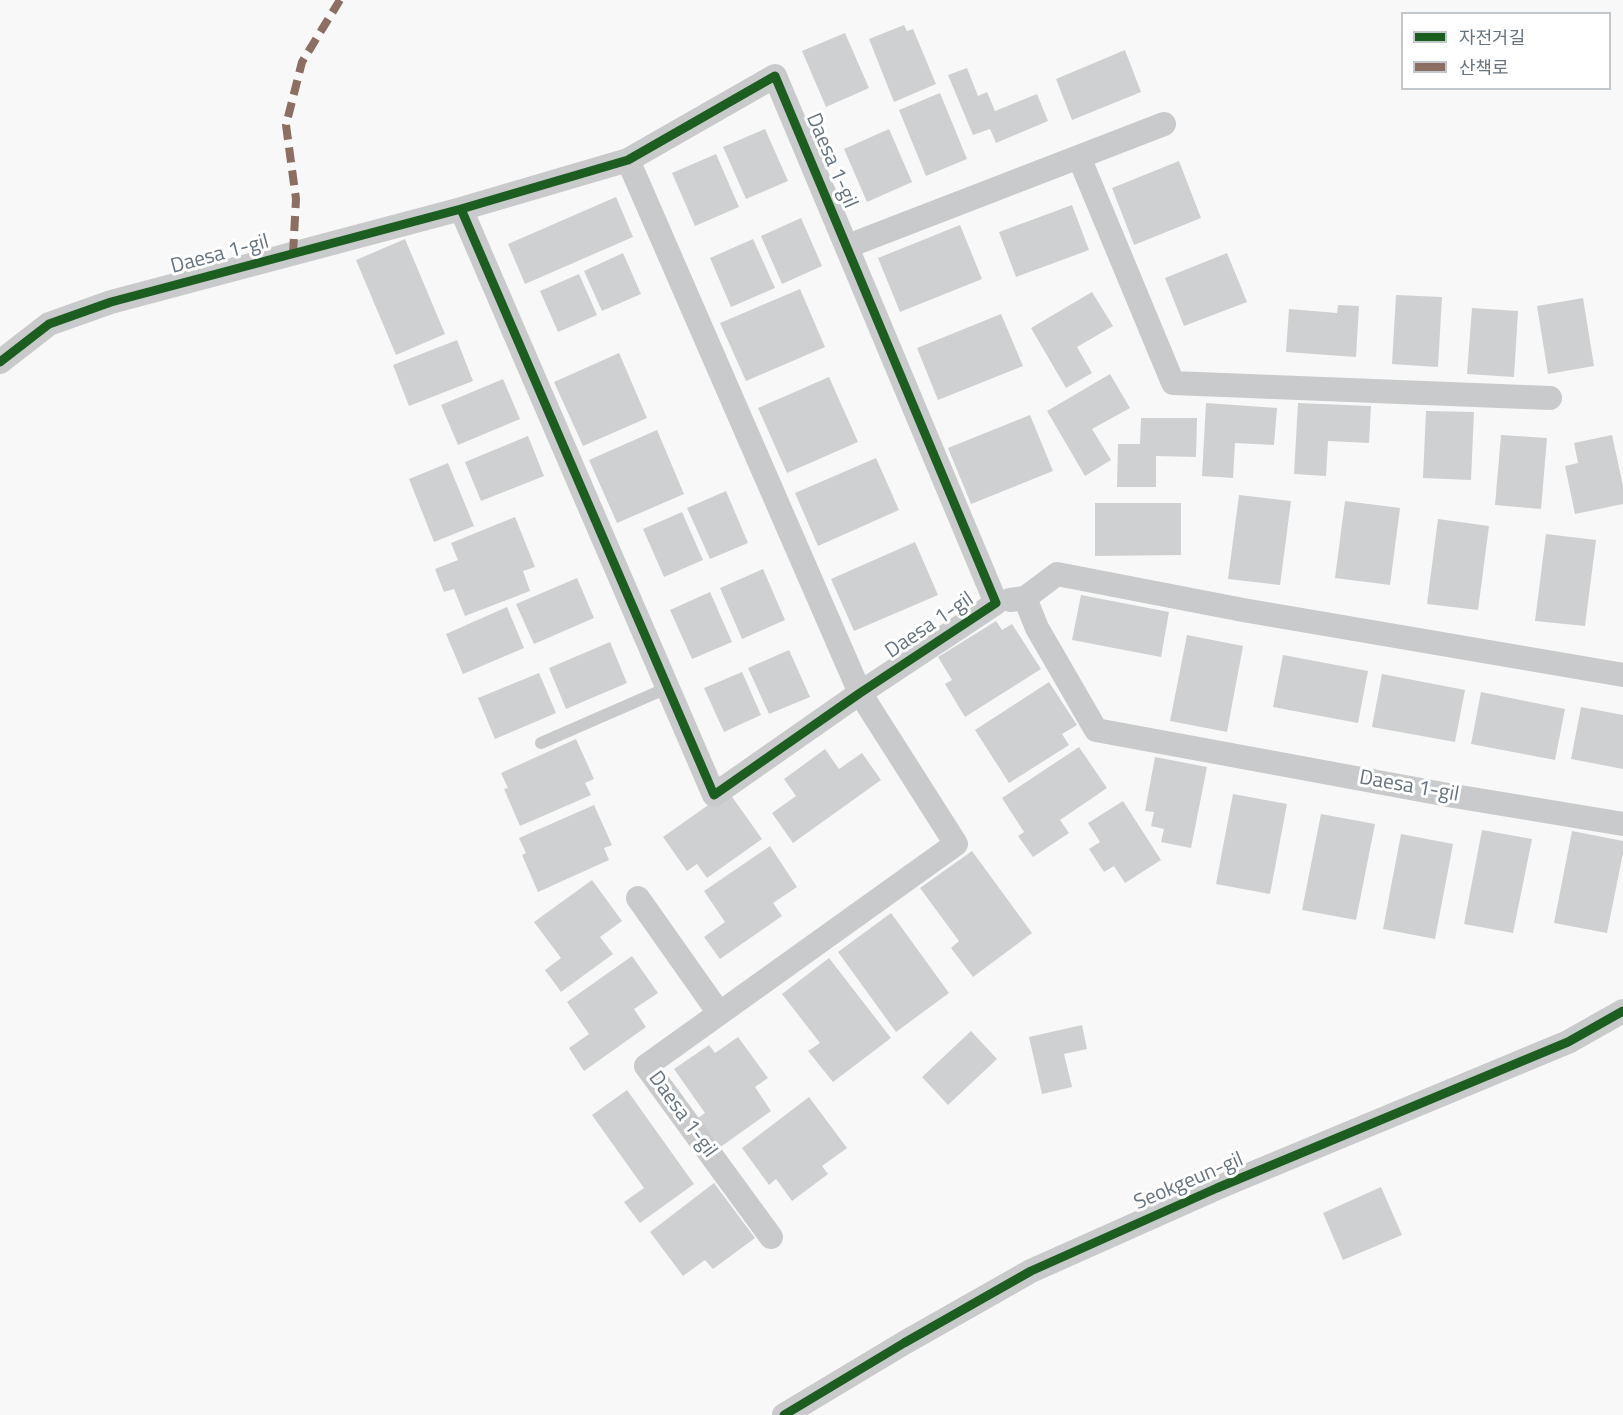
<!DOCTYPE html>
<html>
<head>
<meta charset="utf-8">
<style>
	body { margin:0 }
	#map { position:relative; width:1623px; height:1415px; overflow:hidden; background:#f8f8f8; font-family:"Titillium Web","Noto Sans KR",sans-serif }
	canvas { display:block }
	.legend { position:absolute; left:1401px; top:12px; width:210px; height:78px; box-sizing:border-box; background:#fff; border:2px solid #c2c7cc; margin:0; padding:8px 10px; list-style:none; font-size:18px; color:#66747f }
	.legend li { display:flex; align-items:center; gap:12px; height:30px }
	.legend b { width:30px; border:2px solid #c2c7cc }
</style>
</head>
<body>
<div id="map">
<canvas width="1623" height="1415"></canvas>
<ul class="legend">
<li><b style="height:8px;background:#1b5e20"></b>자전거길</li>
<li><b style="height:8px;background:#8d6e63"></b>산책로</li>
</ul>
</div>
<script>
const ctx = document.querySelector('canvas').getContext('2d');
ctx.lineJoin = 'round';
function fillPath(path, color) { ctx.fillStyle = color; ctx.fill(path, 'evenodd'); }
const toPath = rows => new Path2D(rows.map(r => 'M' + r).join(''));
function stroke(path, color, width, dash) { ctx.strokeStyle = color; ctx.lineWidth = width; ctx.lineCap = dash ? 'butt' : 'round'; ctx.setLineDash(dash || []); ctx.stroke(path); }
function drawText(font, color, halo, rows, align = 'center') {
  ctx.font = font + ' "Titillium Web",sans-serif'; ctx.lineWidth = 6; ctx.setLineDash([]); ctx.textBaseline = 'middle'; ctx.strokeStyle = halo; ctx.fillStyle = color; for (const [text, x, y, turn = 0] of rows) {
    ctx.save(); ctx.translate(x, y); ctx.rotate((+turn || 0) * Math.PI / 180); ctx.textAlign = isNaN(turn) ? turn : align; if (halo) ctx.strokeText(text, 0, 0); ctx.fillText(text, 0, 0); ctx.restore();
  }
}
fillPath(toPath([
	[904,25,907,31,913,29,936,84,894,102,869,39],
	[845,33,869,88,826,107,802,51],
	[1125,50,1141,92,1072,120,1056,79],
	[967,68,978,96,987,92,995,111,1037,94,1048,121,996,143,990,129,973,135,948,75],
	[940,93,967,159,926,176,899,110],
	[765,129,788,181,746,199,723,147],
	[889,129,912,182,867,202,844,149],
	[716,154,739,207,695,226,672,173],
	[1179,161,1201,218,1134,245,1112,188],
	[616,197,633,237,525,284,508,244],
	[1072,205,1089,250,1016,277,999,232],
	[801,218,822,266,782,284,761,236],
	[960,225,982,279,900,312,878,258],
	[405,239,445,334,396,355,356,260],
	[753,239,775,288,731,307,710,258],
	[623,253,641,294,602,311,584,271],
	[1227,253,1247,302,1184,326,1165,278],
	[579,274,597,315,558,332,540,291],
	[800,289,825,347,746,381,720,323],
	[1092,292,1113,326,1077,347,1092,373,1066,388,1031,328],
	[1396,295,1442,297,1438,367,1392,364],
	[1583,298,1594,366,1548,374,1537,306],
	[1338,305,1359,306,1356,357,1286,352,1289,309,1337,313],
	[1472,308,1518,311,1514,377,1467,374],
	[1001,314,1023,366,938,400,917,348],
	[457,340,473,381,409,406,393,365],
	[619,353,647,418,583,446,554,382],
	[1110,374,1130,408,1092,429,1111,460,1085,476,1047,411],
	[829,377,858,442,787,473,758,408],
	[503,379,520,419,458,445,441,405],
	[1206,403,1277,408,1274,445,1235,443,1233,478,1202,476],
	[1298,403,1371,406,1369,443,1328,441,1326,476,1294,474],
	[1426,411,1474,412,1471,480,1423,478],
	[1030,415,1053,471,971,504,948,448],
	[1141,418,1197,418,1196,457,1156,456,1156,487,1117,487,1118,444,1140,444],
	[657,430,684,494,617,523,589,460],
	[1501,435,1547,438,1541,509,1495,505],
	[1612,435,1623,486,1623,504,1575,514,1565,466,1578,463,1574,443],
	[528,436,544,476,481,501,465,462],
	[876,458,899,510,818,546,795,493],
	[448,463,474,526,434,542,409,479],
	[726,491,748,543,710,559,687,508],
	[1239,495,1291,501,1280,585,1228,579],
	[1345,501,1400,508,1390,585,1335,578],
	[1095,503,1181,503,1181,555,1095,556],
	[682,512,703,560,664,577,643,529],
	[515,517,535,567,523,571,530,591,465,616,454,589,444,592,435,569,458,560,451,543],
	[1438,519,1489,526,1478,610,1427,604],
	[1546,534,1596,540,1585,626,1535,621],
	[915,542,938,595,854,631,831,579],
	[763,569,785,620,742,639,720,588],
	[577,578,594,618,534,644,516,604],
	[710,592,732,642,692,659,670,610],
	[1081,595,1169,612,1161,657,1072,640],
	[507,607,524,648,463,674,446,634],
	[996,621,1002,630,1012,624,1041,669,965,717,945,684,952,680,938,657],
	[1187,635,1243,646,1227,732,1170,721],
	[610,642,627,683,566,709,549,668],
	[789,650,810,697,769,714,748,668],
	[1283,655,1368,671,1358,723,1273,707],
	[742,672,761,715,724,732,704,688],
	[539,673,556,713,495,739,478,698],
	[1382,674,1465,690,1455,742,1372,727],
	[1049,682,1077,725,1062,734,1069,745,1009,783,975,730],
	[1481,692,1565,709,1555,760,1471,744],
	[1581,707,1623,715,1623,769,1571,759],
	[576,739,594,779,585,783,591,795,520,826,504,789,508,788,501,773],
	[1079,747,1107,788,1060,820,1069,833,1033,857,1018,836,1024,832,1002,798],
	[825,749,839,769,862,753,881,780,793,843,772,813,796,796,784,779],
	[1155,757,1207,767,1191,848,1161,842,1164,829,1151,826,1154,812,1145,811],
	[728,791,762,839,707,878,697,864,687,871,663,837],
	[1233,794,1287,804,1270,894,1216,884],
	[1123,801,1161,860,1125,883,1114,866,1104,872,1089,849,1100,842,1088,823],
	[594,805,612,845,604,848,609,860,538,892,522,855,526,853,519,838],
	[1321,814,1375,824,1356,920,1302,910],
	[1482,830,1532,839,1513,933,1464,924],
	[1572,831,1623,841,1623,853,1607,933,1554,923],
	[1401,834,1453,844,1435,939,1383,929],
	[770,846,797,887,773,903,782,916,720,959,704,937,725,922,704,891],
	[972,851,1032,933,973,977,951,948,959,941,920,888],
	[592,880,622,921,600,937,613,954,561,992,545,970,561,958,534,922],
	[891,913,949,993,896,1032,838,952],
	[632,956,658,993,634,1009,646,1027,584,1071,569,1048,589,1034,567,1002],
	[829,958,891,1038,833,1082,808,1051,820,1043,782,994],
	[1082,1025,1087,1049,1064,1054,1072,1087,1042,1094,1029,1037],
	[971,1031,997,1059,948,1105,922,1077],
	[738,1037,768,1078,755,1087,771,1111,719,1148,698,1118,705,1113,674,1069,709,1045,715,1053],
	[627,1090,694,1184,640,1223,624,1202,644,1188,592,1115],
	[809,1097,847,1148,822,1166,828,1174,792,1201,776,1179,769,1185,742,1148],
	[714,1183,755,1238,713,1269,705,1260,683,1276,650,1232],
	[1381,1187,1402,1235,1343,1260,1323,1213]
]), '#cfd0d1');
stroke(toPath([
	[541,743,667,688]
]), '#c9cacb', 12);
stroke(toPath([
	[1079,157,1173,383,1550,398],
	[628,160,860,693,956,844,646,1066,771,1237],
	[848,246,1164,124],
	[0,362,49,324,111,302,461,209,628,160,775,76,996,603,860,693,714,795,461,209],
	[1025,598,1037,628,1096,730,1448,795,1623,824],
	[1010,600,1025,598,1057,574,1243,610,1623,675],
	[638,898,719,1013],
	[784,1415,904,1343,1031,1271,1217,1188,1568,1042,1623,1011]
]), '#c9cacb', 24);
stroke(toPath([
	[293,254,296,199,286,125,302,62,340,0]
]), '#8d6e63', 8, [15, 8]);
stroke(toPath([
	[0,362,49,324,111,302,461,209,628,160,775,76,996,603,860,693,714,795,461,209],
	[784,1415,904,1343,1031,1271,1217,1188,1568,1042,1623,1011]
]), '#1b5e20', 9);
drawText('21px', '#66747f', '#fff', [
	["Daesa 1-gil",831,161,67],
	["Daesa 1-gil",220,255,-15],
	["Daesa 1-gil",930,626,-34],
	["Daesa 1-gil",1409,787,10],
	["Daesa 1-gil",682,1115,54],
	["Seokgeun-gil",1189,1182,-23]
]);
</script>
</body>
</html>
